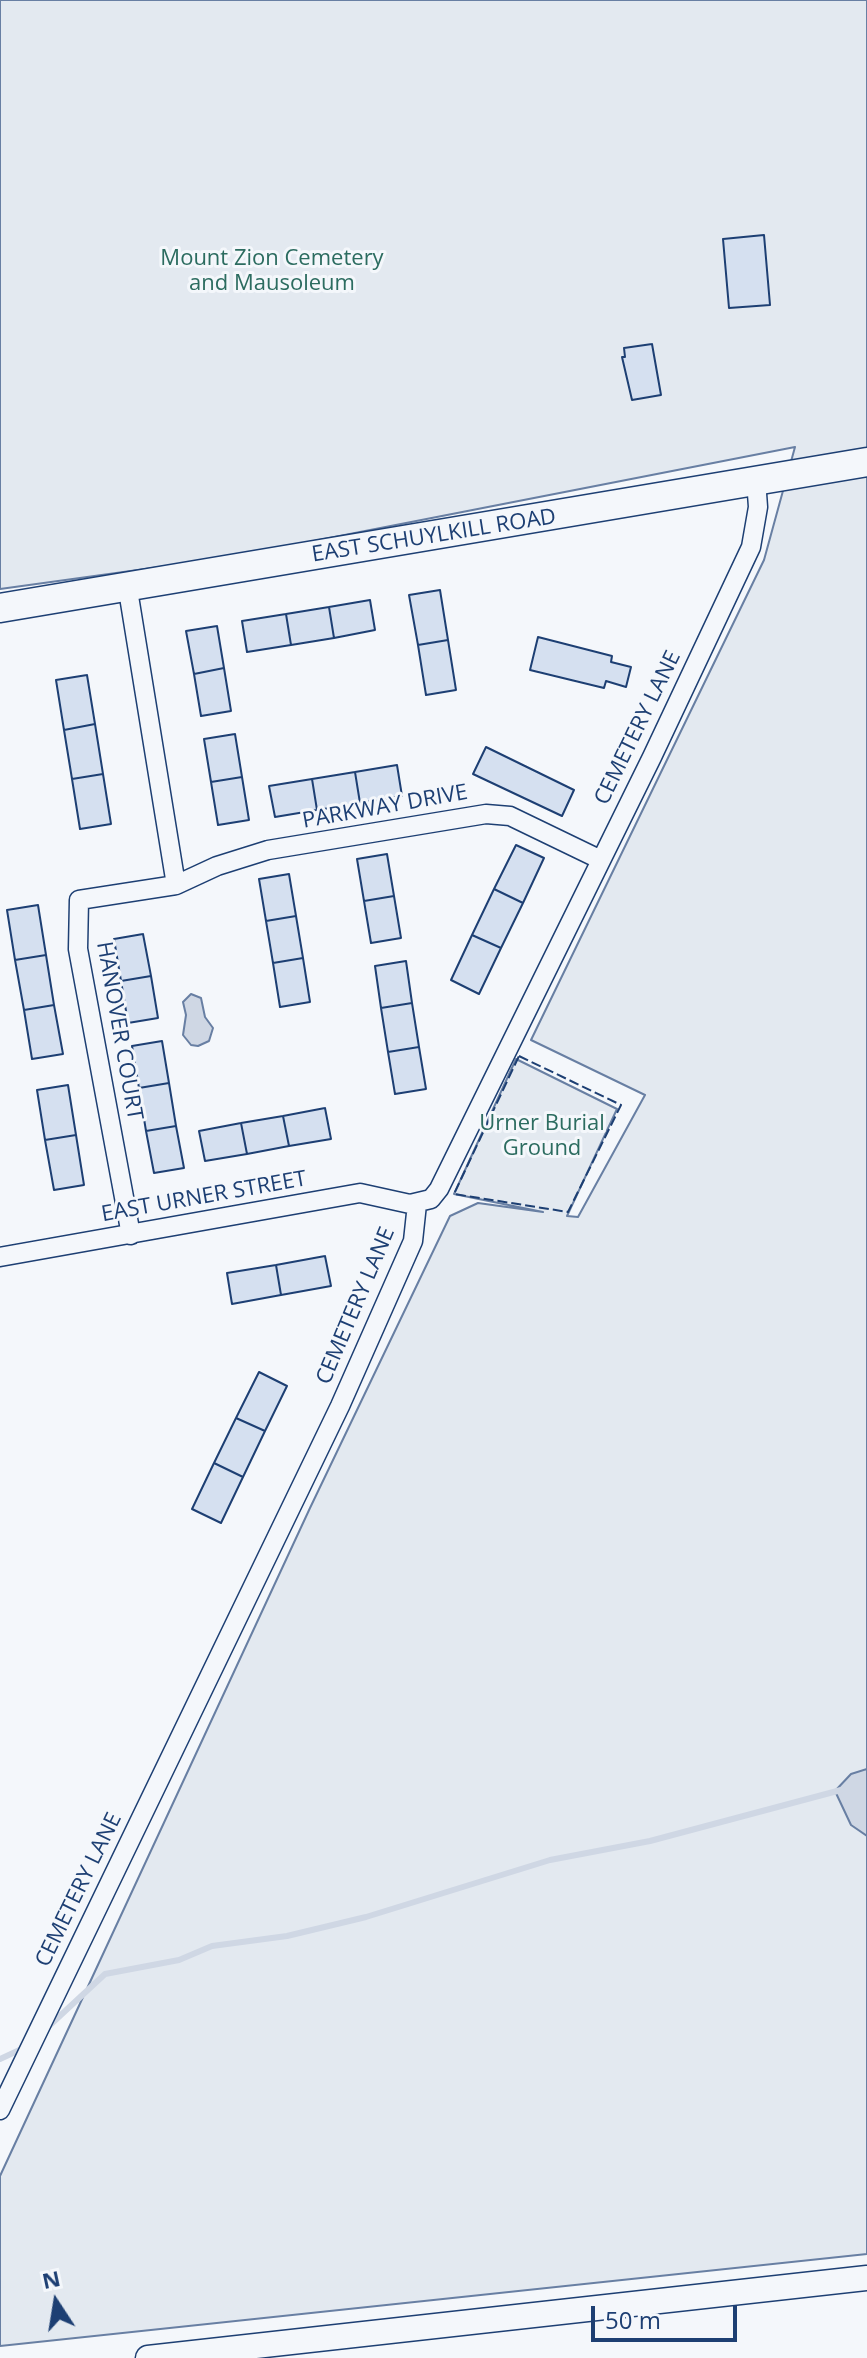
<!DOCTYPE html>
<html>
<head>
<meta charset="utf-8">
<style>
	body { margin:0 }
	#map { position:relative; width:867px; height:2358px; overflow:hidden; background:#f4f7fb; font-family:"Open Sans",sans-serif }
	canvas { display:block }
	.north { position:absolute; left:16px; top:2262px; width:80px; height:80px; -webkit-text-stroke:6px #f4f7fb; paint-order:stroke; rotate:348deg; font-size:22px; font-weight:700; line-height:32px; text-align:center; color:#1d3f73 }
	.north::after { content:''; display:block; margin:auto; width:28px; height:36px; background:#1d3f73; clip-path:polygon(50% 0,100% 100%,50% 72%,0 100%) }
	.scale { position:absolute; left:591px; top:2306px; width:146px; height:36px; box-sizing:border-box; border:4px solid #1d3f73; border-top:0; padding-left:10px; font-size:24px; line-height:28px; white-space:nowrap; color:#1d3f73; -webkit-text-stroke:6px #f4f7fb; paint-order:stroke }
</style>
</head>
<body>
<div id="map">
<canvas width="867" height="2358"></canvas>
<div class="north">N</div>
<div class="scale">50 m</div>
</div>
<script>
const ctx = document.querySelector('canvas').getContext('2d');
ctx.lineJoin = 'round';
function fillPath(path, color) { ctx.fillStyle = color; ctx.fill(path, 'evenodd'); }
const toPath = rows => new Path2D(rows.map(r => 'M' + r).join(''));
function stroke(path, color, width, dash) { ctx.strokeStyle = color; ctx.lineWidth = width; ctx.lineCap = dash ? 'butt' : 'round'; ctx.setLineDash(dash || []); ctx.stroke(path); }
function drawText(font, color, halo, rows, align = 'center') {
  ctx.font = font + ' "Open Sans",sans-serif'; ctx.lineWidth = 6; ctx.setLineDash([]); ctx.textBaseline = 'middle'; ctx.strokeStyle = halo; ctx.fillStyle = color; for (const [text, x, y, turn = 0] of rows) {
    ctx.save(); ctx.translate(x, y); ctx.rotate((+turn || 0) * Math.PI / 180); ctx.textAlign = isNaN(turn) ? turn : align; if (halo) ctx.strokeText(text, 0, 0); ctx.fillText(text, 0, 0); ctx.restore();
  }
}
const green = toPath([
	[0,0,867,0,867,2254,0,2346,0,2176,310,1508,450,1216,478,1203,543,1212,454,1194,516,1059,617,1109,567,1216,578,1217,645,1095,531,1040,764,560,795,447,232,557,0,589,0,0]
]);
fillPath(green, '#e3e9f0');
stroke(green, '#687fa3', 2);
const water = toPath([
	[191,994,201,998,205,1017,213,1028,209,1041,198,1046,191,1045,183,1035,186,1015,183,1002,191,994],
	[867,1769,867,1836,851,1825,835,1791,851,1774,867,1769]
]);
fillPath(water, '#cfd7e4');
stroke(water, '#687fa3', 2);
stroke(toPath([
	[49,2026,105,1974,179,1960,212,1946,287,1936,366,1917,550,1860,650,1841,841,1790],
	[0,2059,26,2047]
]), '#cfd7e4', 6);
const building = toPath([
	[764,235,770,305,729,308,723,239,764,235],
	[652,344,661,395,632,400,622,357,625,357,624,348,652,344],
	[440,590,448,640,418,645,409,595,440,590],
	[370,600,375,630,334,638,329,607,370,600],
	[329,607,334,638,291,645,286,614,329,607],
	[286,614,291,645,247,652,242,621,286,614],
	[217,626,224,668,194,674,186,631,217,626],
	[538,637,612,656,611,662,631,667,626,687,606,681,604,688,530,670,538,637],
	[448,640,456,690,426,695,418,645,448,640],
	[224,668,231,711,201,716,194,674,224,668],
	[87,675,95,724,64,730,56,680,87,675],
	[95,724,103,774,72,779,64,730,95,724],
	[235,734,242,777,211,782,204,739,235,734],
	[486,747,574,790,562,816,473,774,486,747],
	[397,765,402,796,360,803,355,772,397,765],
	[355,772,360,803,317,810,312,779,355,772],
	[103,774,111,824,80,829,72,779,103,774],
	[242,777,249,820,218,825,211,782,242,777],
	[312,779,317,810,275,817,269,786,312,779],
	[516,845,544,858,523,903,494,889,516,845],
	[387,854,394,896,364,901,357,859,387,854],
	[289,874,296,916,266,921,259,879,289,874],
	[494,889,523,903,501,948,472,935,494,889],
	[394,896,401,938,371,943,364,901,394,896],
	[38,905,46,955,15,960,7,910,38,905],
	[296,916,303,958,273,963,266,921,296,916],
	[143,934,151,976,121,981,114,939,143,934],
	[472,935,501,948,479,994,451,980,472,935],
	[46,955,54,1005,24,1010,15,960,46,955],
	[303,958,310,1002,280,1007,273,963,303,958],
	[406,961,412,1003,381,1008,375,966,406,961],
	[151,976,158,1018,128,1023,121,981,151,976],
	[412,1003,419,1047,388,1052,381,1008,412,1003],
	[54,1005,63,1054,32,1059,24,1010,54,1005],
	[162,1041,169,1083,139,1088,132,1046,162,1041],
	[419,1047,426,1089,395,1094,388,1052,419,1047],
	[169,1083,176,1126,146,1131,139,1088,169,1083],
	[68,1085,76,1135,45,1140,37,1090,68,1085],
	[325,1108,331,1139,289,1146,283,1116,325,1108],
	[283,1116,289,1146,247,1154,241,1123,283,1116],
	[241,1123,247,1154,205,1161,199,1131,241,1123],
	[176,1126,184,1168,154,1173,146,1131,176,1126],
	[76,1135,84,1185,54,1190,45,1140,76,1135],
	[325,1256,331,1286,281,1295,276,1265,325,1256],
	[276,1265,281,1295,232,1304,227,1273,276,1265],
	[259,1372,287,1386,265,1431,236,1418,259,1372],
	[236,1418,265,1431,243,1477,214,1463,236,1418],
	[214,1463,243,1477,221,1523,192,1509,214,1463]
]);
fillPath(building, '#d5e0f0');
stroke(building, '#1d3f73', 2);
const street = toPath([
	[127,584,176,885,79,900,78,949,131,1235],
	[176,885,217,866,268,850,486,814,510,816,599,859],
	[0,1257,360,1193,410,1204,431,1199,439,1189,652,757,751,547,758,507,756,480],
	[0,2110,340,1406,413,1241,417,1204]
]);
const secondary = toPath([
	[148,2358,867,2278]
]);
const primary = toPath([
	[0,608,867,462]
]);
stroke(street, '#1d3f73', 21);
stroke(secondary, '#1d3f73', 27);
stroke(primary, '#1d3f73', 31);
stroke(street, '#f4f7fb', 18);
stroke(secondary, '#f4f7fb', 24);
stroke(primary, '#f4f7fb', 28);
stroke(toPath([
	[519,1056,621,1105,568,1212,454,1194,519,1056]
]), '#1d3f73', 2, [10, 4]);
drawText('22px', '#2c6c60', '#f4f7fb', [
	["Mount Zion Cemetery",272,259],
	["and Mausoleum",272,284],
	["Urner Burial",542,1124],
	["Ground",542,1149]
]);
drawText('22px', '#1d3f73', '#f4f7fb', [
	["EAST SCHUYLKILL ROAD",434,536,-9],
	["CEMETERY LANE",638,728,-64],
	["PARKWAY DRIVE",385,807,-10],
	["HANOVER COURT",119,1031,80],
	["EAST URNER STREET",204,1197,-10],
	["CEMETERY LANE",356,1306,-67],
	["CEMETERY LANE",79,1890,-64]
]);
</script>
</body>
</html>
